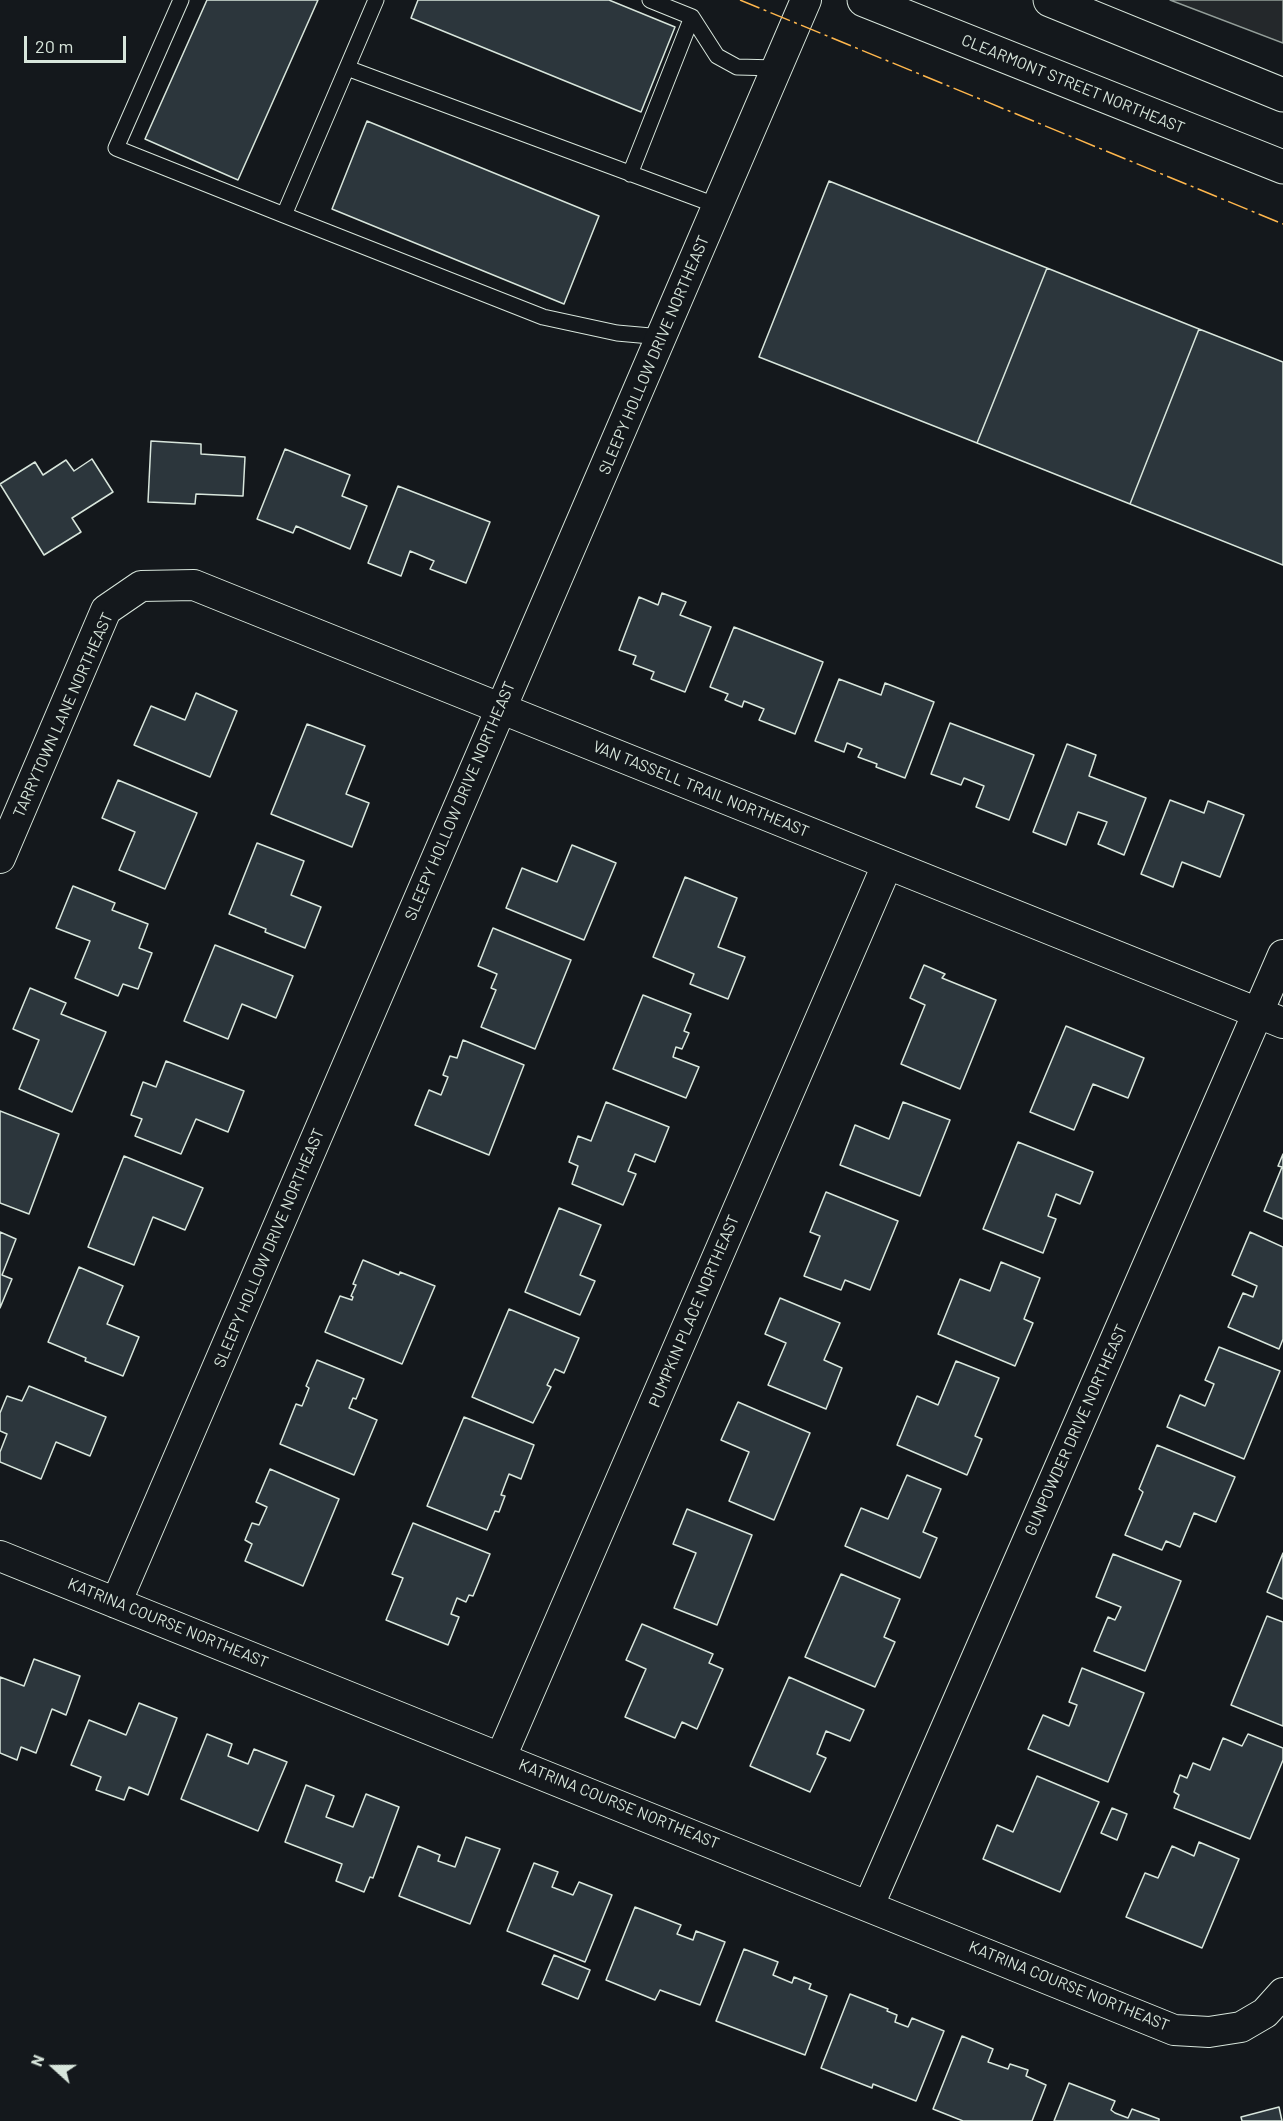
<!DOCTYPE html>
<html>
<head>
<meta charset="utf-8">
<style>
	body { margin:0 }
	#map { position:relative; width:1283px; height:2121px; overflow:hidden; background:#14181c; font-family:Barlow,sans-serif }
	canvas { display:block }
	.north { position:absolute; left:24px; top:2037px; width:60px; height:60px; -webkit-text-stroke:4px #14181c; paint-order:stroke; rotate:291deg; font-size:16px; font-weight:700; line-height:24px; text-align:center; color:#d8e6dc }
	.north::after { content:''; display:block; margin:auto; width:21px; height:27px; background:#d8e6dc; clip-path:polygon(50% 0,100% 100%,50% 72%,0 100%) }
	.scale { position:absolute; left:24px; top:36px; width:102px; height:27px; box-sizing:border-box; border:3px solid #d8e6dc; border-top:0; padding-left:8px; font-size:18px; line-height:21px; white-space:nowrap; color:#d8e6dc; -webkit-text-stroke:4px #14181c; paint-order:stroke }
</style>
</head>
<body>
<div id="map">
<canvas width="1283" height="2121"></canvas>
<div class="north">N</div>
<div class="scale">20 m</div>
</div>
<script>
const ctx = document.querySelector('canvas').getContext('2d');
ctx.lineJoin = 'round';
function fillPath(path, color) { ctx.fillStyle = color; ctx.fill(path, 'evenodd'); }
const toPath = rows => new Path2D(rows.map(r => 'M' + r).join(''));
function stroke(path, color, width, dash) { ctx.strokeStyle = color; ctx.lineWidth = width; ctx.lineCap = dash ? 'butt' : 'round'; ctx.setLineDash(dash || []); ctx.stroke(path); }
function drawText(font, color, halo, rows, align = 'center') {
  ctx.font = font + ' Barlow,sans-serif'; ctx.lineWidth = 4.5; ctx.setLineDash([]); ctx.textBaseline = 'middle'; ctx.strokeStyle = halo; ctx.fillStyle = color; for (const [text, x, y, turn = 0] of rows) {
    ctx.save(); ctx.translate(x, y); ctx.rotate((+turn || 0) * Math.PI / 180); ctx.textAlign = isNaN(turn) ? turn : align; if (halo) ctx.strokeText(text, 0, 0); ctx.fillText(text, 0, 0); ctx.restore();
  }
}
const parking = toPath([
	[1170,0,1283,0,1283,43,1170,0]
]);
fillPath(parking, '#24282b');
stroke(parking, '#939e99', 1.5);
const building = toPath([
	[207,0,318,0,238,180,145,139,207,0],
	[418,0,609,0,675,27,641,112,411,18,418,0],
	[367,121,599,216,564,304,332,209,367,121],
	[829,181,1047,268,977,443,759,357,829,181],
	[1047,268,1199,329,1130,504,977,443,1047,268],
	[1199,329,1283,362,1283,565,1130,504,1199,329],
	[151,441,201,444,201,454,245,457,243,496,196,494,195,504,148,502,151,441],
	[285,449,350,475,342,496,367,506,350,549,296,526,293,533,257,519,285,449],
	[92,459,113,492,72,518,81,532,44,555,0,484,35,462,43,475,66,460,74,471,92,459],
	[398,486,490,522,466,583,430,569,434,561,410,551,401,576,368,563,398,486],
	[662,593,686,602,680,615,711,627,685,692,651,679,654,672,633,664,636,656,619,650,639,597,658,605,662,593],
	[734,627,823,662,795,734,759,720,764,709,744,701,742,707,725,700,728,694,710,687,734,627],
	[839,679,881,695,885,683,934,702,905,778,876,767,877,764,858,757,862,749,847,743,844,752,815,741,839,679],
	[196,693,237,711,210,777,134,745,151,706,185,720,196,693],
	[950,723,1034,755,1009,820,976,807,984,786,964,778,961,785,931,774,950,723],
	[307,724,365,746,346,794,369,803,352,847,271,814,307,724],
	[1067,744,1096,755,1089,776,1146,798,1124,855,1098,844,1107,822,1078,812,1066,845,1033,832,1067,744],
	[118,780,197,813,165,889,119,870,135,832,102,818,118,780],
	[1170,800,1204,813,1208,801,1244,815,1220,877,1182,862,1173,887,1141,874,1170,800],
	[257,843,304,861,291,895,321,907,305,948,265,932,266,929,229,914,257,843],
	[572,845,616,863,584,940,506,908,522,868,557,882,572,845],
	[685,877,737,898,718,947,745,957,728,999,690,984,694,974,653,957,685,877],
	[73,886,115,903,112,910,148,924,139,948,152,953,138,989,123,984,118,996,75,978,90,941,56,928,73,886],
	[493,928,571,960,535,1049,481,1027,496,990,491,988,497,974,478,966,493,928],
	[215,945,293,976,276,1018,242,1004,228,1039,184,1021,215,945],
	[924,965,945,974,942,978,996,1000,960,1089,901,1064,925,1005,910,998,924,965],
	[30,988,66,1003,61,1014,106,1032,72,1112,19,1089,39,1040,13,1029,30,988],
	[643,995,691,1014,684,1031,689,1033,682,1049,676,1047,673,1057,699,1067,686,1098,613,1069,643,995],
	[1066,1026,1144,1058,1128,1098,1093,1084,1074,1130,1030,1112,1066,1026],
	[463,1040,524,1065,489,1155,415,1125,429,1090,441,1095,448,1077,443,1075,450,1056,457,1058,463,1040],
	[166,1061,244,1091,228,1132,196,1119,181,1154,135,1136,142,1119,131,1115,143,1082,156,1087,166,1061],
	[606,1102,669,1127,655,1162,635,1154,628,1171,636,1174,623,1205,572,1184,578,1166,569,1162,578,1136,591,1141,606,1102],
	[903,1102,950,1120,920,1196,840,1165,855,1125,889,1139,903,1102],
	[0,1111,59,1134,29,1214,0,1203,0,1111],
	[1018,1142,1093,1172,1080,1204,1056,1194,1048,1216,1056,1219,1043,1253,983,1229,1018,1142],
	[1283,1154,1283,1219,1264,1211,1282,1167,1278,1166,1283,1154],
	[124,1156,203,1188,185,1230,153,1217,134,1265,88,1247,124,1156],
	[826,1192,898,1221,870,1290,845,1280,841,1290,804,1276,820,1236,810,1232,826,1192],
	[559,1208,601,1225,580,1275,595,1281,580,1315,525,1292,559,1208],
	[0,1232,16,1239,2,1275,12,1279,0,1308,0,1232],
	[1250,1232,1283,1247,1283,1339,1279,1349,1228,1327,1243,1293,1253,1297,1257,1286,1232,1275,1250,1232],
	[363,1260,399,1275,400,1272,435,1286,402,1364,325,1332,340,1296,352,1300,353,1297,351,1296,356,1285,353,1284,363,1260],
	[1001,1262,1040,1278,1024,1319,1033,1323,1015,1366,938,1334,960,1279,990,1291,1001,1262],
	[79,1267,123,1286,107,1324,139,1337,123,1376,85,1361,86,1358,48,1342,79,1267],
	[780,1298,840,1323,824,1360,842,1368,826,1409,768,1385,786,1343,765,1334,780,1298],
	[509,1309,579,1338,564,1373,555,1369,547,1385,551,1387,533,1423,472,1397,509,1309],
	[1219,1347,1280,1371,1244,1459,1167,1427,1180,1395,1205,1406,1214,1384,1205,1380,1219,1347],
	[317,1360,364,1379,356,1399,353,1398,349,1408,377,1420,354,1475,280,1444,296,1404,302,1406,309,1388,306,1386,317,1360],
	[956,1361,999,1378,975,1436,982,1439,967,1475,897,1445,917,1396,938,1405,956,1361],
	[29,1386,106,1417,90,1456,56,1442,41,1479,0,1462,0,1452,7,1434,0,1431,0,1413,7,1396,22,1401,29,1386],
	[738,1402,810,1433,774,1520,729,1501,749,1452,721,1440,738,1402],
	[464,1417,534,1445,521,1479,509,1474,501,1495,505,1496,499,1512,495,1511,487,1530,427,1506,464,1417],
	[1157,1445,1235,1477,1216,1522,1194,1513,1180,1547,1166,1541,1162,1550,1125,1535,1143,1492,1139,1489,1157,1445],
	[270,1469,339,1499,303,1586,245,1561,252,1544,245,1540,252,1523,259,1525,267,1507,256,1502,270,1469],
	[907,1475,941,1489,923,1532,937,1538,920,1578,845,1546,861,1508,888,1519,907,1475],
	[687,1509,752,1535,717,1625,674,1608,696,1553,673,1544,687,1509],
	[413,1523,490,1554,473,1596,469,1595,466,1602,457,1598,451,1614,459,1617,448,1645,386,1620,403,1578,392,1574,413,1523],
	[1283,1553,1283,1599,1267,1592,1283,1553],
	[1113,1554,1181,1581,1145,1671,1094,1651,1108,1617,1115,1620,1121,1607,1096,1597,1113,1554],
	[841,1574,900,1599,884,1637,895,1642,875,1687,805,1657,841,1574],
	[1267,1616,1283,1622,1283,1726,1231,1705,1267,1616],
	[642,1624,713,1654,709,1663,723,1669,697,1729,682,1722,675,1738,625,1717,646,1669,626,1660,642,1624],
	[34,1659,80,1676,66,1715,52,1709,36,1753,21,1747,17,1760,0,1753,0,1677,24,1686,34,1659],
	[1082,1668,1144,1693,1108,1782,1028,1749,1043,1715,1069,1726,1077,1705,1069,1702,1082,1668],
	[789,1677,864,1710,850,1741,826,1731,817,1754,826,1758,810,1792,750,1766,789,1677],
	[139,1703,177,1718,148,1795,129,1787,124,1800,96,1790,101,1777,71,1765,89,1720,126,1735,139,1703],
	[207,1734,232,1744,228,1756,248,1764,254,1749,287,1762,258,1831,181,1799,207,1734],
	[1248,1734,1283,1748,1283,1760,1250,1839,1174,1808,1179,1795,1174,1792,1180,1775,1187,1778,1193,1763,1210,1770,1223,1738,1242,1746,1248,1734],
	[1037,1776,1099,1802,1060,1892,983,1859,997,1825,1013,1832,1037,1776],
	[306,1785,334,1796,326,1817,353,1827,366,1794,399,1807,373,1878,370,1877,364,1892,336,1881,342,1864,285,1842,306,1785],
	[1112,1808,1127,1814,1117,1840,1101,1833,1112,1808],
	[466,1837,500,1849,470,1924,399,1896,418,1846,440,1855,438,1861,455,1867,466,1837],
	[1199,1842,1239,1859,1202,1948,1126,1917,1145,1873,1158,1878,1172,1846,1194,1856,1199,1842],
	[534,1863,558,1872,552,1887,573,1895,579,1882,612,1895,585,1962,507,1931,534,1863],
	[635,1907,681,1925,677,1934,693,1940,696,1931,725,1942,700,2005,660,1990,655,2000,606,1980,635,1907],
	[744,1949,778,1962,773,1975,792,1983,794,1977,811,1984,809,1989,827,1996,805,2055,716,2021,744,1949],
	[554,1955,590,1970,578,1999,542,1984,554,1955],
	[850,1994,888,2009,887,2011,897,2015,895,2022,908,2027,912,2018,944,2031,916,2101,873,2084,872,2088,821,2068,850,1994],
	[962,2036,993,2049,988,2062,1008,2069,1010,2064,1028,2070,1026,2076,1046,2085,1032,2121,963,2121,933,2109,962,2036],
	[1069,2083,1115,2101,1111,2110,1115,2113,1128,2118,1132,2109,1159,2119,1159,2121,1054,2121,1069,2083],
	[1279,2107,1282,2121,1242,2121,1241,2117,1279,2107]
]);
fillPath(building, '#2c363c');
stroke(building, '#d8e6dc', 1.5);
const lane = toPath([
	[181,0,116,148,284,215],
	[376,0,284,215,543,317,617,333,662,337],
	[650,0,692,17,717,56,737,67,777,68],
	[347,68,718,206],
	[630,174,692,17]
]);
const street = toPath([
	[0,858,106,610,141,586,194,585,1283,1023],
	[0,1556,1174,2030,1209,2032,1241,2027,1265,2013,1283,1993],
	[116,1603,806,0],
	[501,1757,887,865],
	[869,1905,1283,955]
]);
const secondary = toPath([
	[864,0,1283,167],
	[1050,0,1283,95]
]);
stroke(lane, '#d8e6dc', 17);
stroke(street, '#d8e6dc', 32);
stroke(secondary, '#d8e6dc', 35);
stroke(lane, '#14181c', 15);
stroke(street, '#14181c', 30);
stroke(secondary, '#14181c', 33);
stroke(toPath([
	[740,0,1283,224]
]), '#ffb74d', 1.5, [21, 4.5, 3, 4.5]);
drawText('16px', '#d8e6dc', '#14181c', [
	["CLEARMONT STREET NORTHEAST",1073,84,22],
	["SLEEPY HOLLOW DRIVE NORTHEAST",654,355,-67],
	["TARRYTOWN LANE NORTHEAST",63,715,-66],
	["VAN TASSELL TRAIL NORTHEAST",701,789,22],
	["SLEEPY HOLLOW DRIVE NORTHEAST",460,801,-67],
	["SLEEPY HOLLOW DRIVE NORTHEAST",269,1248,-67],
	["PUMPKIN PLACE NORTHEAST",694,1311,-67],
	["GUNPOWDER DRIVE NORTHEAST",1076,1430,-66],
	["KATRINA COURSE NORTHEAST",168,1623,22],
	["KATRINA COURSE NORTHEAST",619,1804,22],
	["KATRINA COURSE NORTHEAST",1069,1986,22]
]);
</script>
</body>
</html>
